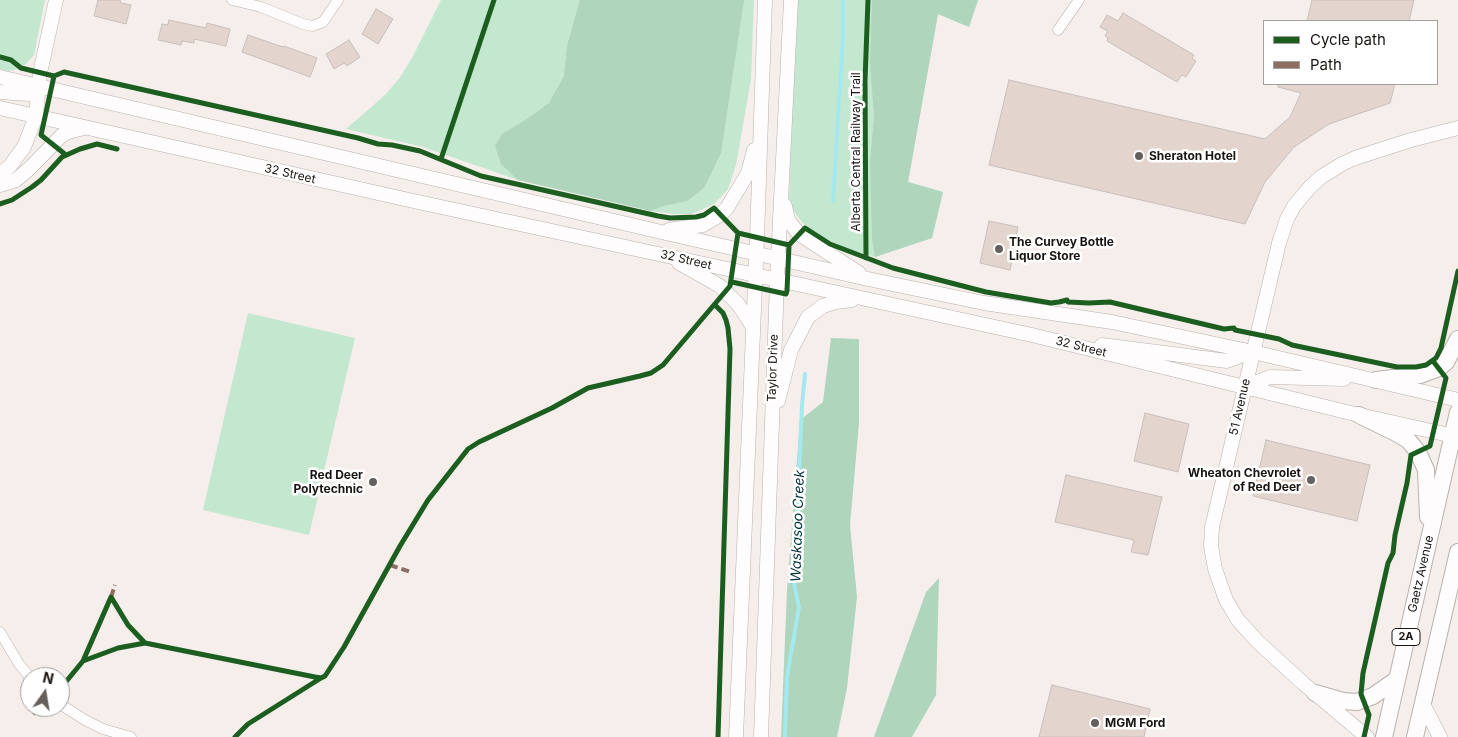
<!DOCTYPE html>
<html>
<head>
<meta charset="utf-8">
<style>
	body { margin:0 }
	#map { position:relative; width:1458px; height:737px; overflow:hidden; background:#f6eeea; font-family:Inter,sans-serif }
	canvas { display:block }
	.legend { position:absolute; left:1263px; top:20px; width:175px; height:65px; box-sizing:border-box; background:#fff; border:1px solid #a3a1a0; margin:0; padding:6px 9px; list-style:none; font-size:15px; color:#191411 }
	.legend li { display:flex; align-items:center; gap:10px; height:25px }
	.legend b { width:25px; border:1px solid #a3a1a0 }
	.north { position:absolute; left:20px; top:667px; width:50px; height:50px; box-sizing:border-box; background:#fff; border:1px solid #a3a1a0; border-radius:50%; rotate:13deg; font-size:14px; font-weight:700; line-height:20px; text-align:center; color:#191411 }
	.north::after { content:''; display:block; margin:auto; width:18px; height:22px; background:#66605d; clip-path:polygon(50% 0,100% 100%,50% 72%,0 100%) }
</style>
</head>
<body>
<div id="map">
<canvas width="1458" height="737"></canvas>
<ul class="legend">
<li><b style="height:6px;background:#1b5e20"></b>Cycle path</li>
<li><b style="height:6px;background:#8d6e63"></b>Path</li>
</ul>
<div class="north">N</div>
</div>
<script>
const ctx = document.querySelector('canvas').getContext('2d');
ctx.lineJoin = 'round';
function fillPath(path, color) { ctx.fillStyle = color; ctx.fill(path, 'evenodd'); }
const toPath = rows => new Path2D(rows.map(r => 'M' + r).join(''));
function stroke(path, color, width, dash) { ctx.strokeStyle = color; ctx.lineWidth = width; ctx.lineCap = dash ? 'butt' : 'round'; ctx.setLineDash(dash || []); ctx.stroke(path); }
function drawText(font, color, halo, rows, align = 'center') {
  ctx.font = font + ' Inter,sans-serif'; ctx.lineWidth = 5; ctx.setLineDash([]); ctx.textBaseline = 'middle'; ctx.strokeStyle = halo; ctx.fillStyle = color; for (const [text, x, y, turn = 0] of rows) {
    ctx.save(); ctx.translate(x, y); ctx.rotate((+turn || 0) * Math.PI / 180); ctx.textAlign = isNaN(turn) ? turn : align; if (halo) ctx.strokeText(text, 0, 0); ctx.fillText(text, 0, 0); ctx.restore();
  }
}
fillPath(toPath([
	[0,0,45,0,34,55,27,63,18,69,8,71,0,69],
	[441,0,754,0,751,79,736,165,728,189,714,204,692,214,674,214,651,211,518,180,423,147,346,129,385,95,401,76,413,56],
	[796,0,978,0,969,27,938,14,908,182,943,192,932,238,875,257,848,249,820,236,805,226,795,213,789,200],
	[248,313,355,338,309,535,203,510]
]), '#c4e7d0');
fillPath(toPath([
	[580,0,744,0,721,153,704,188,687,201,663,206,651,211,518,180,501,164,495,146,502,134,527,119,549,103,564,76,567,46],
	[872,0,978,0,969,27,938,14,908,182,943,192,932,238,875,257,872,240,870,162,874,116,870,63],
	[831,338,859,339,859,423,850,525,857,597,847,688,837,737,781,737,787,590,800,420,823,402],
	[939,578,936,695,912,737,874,737,926,592]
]), '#afd5bd');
stroke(toPath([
	[833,201,843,36,843,0],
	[785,737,787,677,799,607,794,584,802,405,805,374]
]), '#a4e9f0', 4);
const building = toPath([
	[98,0,120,0,121,3,131,5,126,24,94,16,98,0],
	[1312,0,1414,0,1409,21,1307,21,1312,0],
	[376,9,393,19,378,44,362,34,376,9],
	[1123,13,1194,55,1192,58,1196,61,1186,77,1182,75,1177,82,1107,41,1108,38,1105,36,1108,31,1100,27,1107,15,1118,21,1123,13],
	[169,20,206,28,207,23,230,29,226,46,194,39,194,43,182,41,181,45,158,40,162,24,168,25,169,20],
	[248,35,283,47,284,46,317,58,310,77,242,52,248,35],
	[349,40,360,57,347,66,344,63,334,69,326,54,349,40],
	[1009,80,1265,139,1290,117,1301,93,1278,87,1278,84,1395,84,1390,103,1329,124,1294,147,1265,182,1245,224,989,165,1009,80],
	[989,221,1018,227,1010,270,980,263,989,221],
	[1145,413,1189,424,1178,472,1134,461,1145,413],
	[1266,440,1370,465,1357,521,1253,496,1266,440],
	[1066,475,1162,497,1148,555,1131,552,1134,540,1055,522,1066,475],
	[1052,685,1150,709,1144,737,1039,737,1052,685]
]);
fillPath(building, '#e3d5cd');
stroke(building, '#c6bfbc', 1);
const street = toPath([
	[232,0,261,7,303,24,312,26,323,22,338,0],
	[1058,30,1079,0],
	[0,632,19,664,30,677],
	[60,704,85,720,103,729,131,737]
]);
const secondary = toPath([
	[0,77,657,231,868,279,984,303,1112,322,1253,352,1458,400],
	[0,92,28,94,39,85],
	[0,108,409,200,1032,335,1359,415,1458,437],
	[0,175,10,166,24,147,36,116,40,73,56,0],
	[0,185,16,180,30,168,61,136,68,132,84,128],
	[785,206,788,220,799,234,859,273],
	[669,230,703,225,720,215,727,208,748,173,754,150],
	[679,263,720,286,738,304,753,327],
	[1102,345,1227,361,1252,352],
	[1244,387,1270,377,1344,379],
	[778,401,791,350,808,317,823,306,836,302,852,300],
	[1423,704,1440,737],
	[736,737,757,238,765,0],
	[761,737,777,280,791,0],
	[1367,737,1304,684,1258,642,1238,620,1226,600,1215,569,1211,546,1212,527,1279,243,1287,219,1294,206,1310,187,1321,177,1342,164,1355,158,1411,140,1458,128]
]);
const primary = toPath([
	[1376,380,1420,375,1439,368,1446,362,1458,339],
	[1359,415,1396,433,1408,440,1418,452,1426,470,1428,517],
	[1315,693,1343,701,1357,702,1373,696,1396,680],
	[1384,737,1458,412],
	[1415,737,1458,552]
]);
stroke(street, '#b8b2af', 11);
stroke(secondary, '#b8b2af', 15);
stroke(primary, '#b8b2af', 18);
stroke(street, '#fefcfc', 10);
stroke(secondary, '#fefcfc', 14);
stroke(primary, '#fefcfc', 16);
stroke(toPath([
	[390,565,411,572],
	[111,597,115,585],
	[33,714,42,707]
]), '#8d6e63', 4, [8, 4]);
stroke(toPath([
	[0,57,11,60,21,68,54,76,64,72,358,138,378,144,392,145,420,151,481,176,658,216,670,218,696,217,704,215,714,208,738,233,789,245,805,228,830,244,893,268,986,292,1051,303,1059,302,1067,300,1068,302,1089,303,1110,302,1224,329,1234,328,1235,330,1279,339,1292,345,1397,367,1416,367,1426,365,1436,358,1441,348,1458,271],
	[54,76,41,135,66,155],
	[441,159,494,0],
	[0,204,12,200,32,187,41,180,62,157,80,149,97,144,117,149],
	[866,258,865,81,868,0],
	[732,282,786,294,787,291,789,245],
	[715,305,723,313,726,320,728,328,730,349,718,737],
	[83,661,111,597,128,625,145,643],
	[60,689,83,661,118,648,145,643,315,677,321,678,325,676,344,647,400,546,428,500,468,449,479,442,552,408,588,388,640,376,651,373,663,365,730,286,738,233],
	[235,737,248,724,321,678],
	[1364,737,1369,715,1361,694,1363,673,1388,563,1393,553,1395,535,1407,483,1411,455,1430,446,1446,378,1433,361]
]), '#1b5e20', 5);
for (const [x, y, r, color] of [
	[1139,156,5,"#66605d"],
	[999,249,5,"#66605d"],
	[1311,480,5,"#66605d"],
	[373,482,5,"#66605d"],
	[1095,723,5,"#66605d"]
]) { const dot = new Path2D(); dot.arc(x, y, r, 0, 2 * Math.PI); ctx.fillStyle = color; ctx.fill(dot); stroke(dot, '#fff', 2); }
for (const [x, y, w] of [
	[1406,637,28]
]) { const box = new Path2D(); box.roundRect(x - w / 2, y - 8.5, w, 17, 4); ctx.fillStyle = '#fff'; ctx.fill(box); stroke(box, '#191411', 1); }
drawText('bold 11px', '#191411', null, [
	["2A",1406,637]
]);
drawText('12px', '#191411', '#fff', [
	["Alberta Central Railway Trail",856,152,-90],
	["32 Street",290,174,13],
	["32 Street",686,260,13],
	["32 Street",1081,347,14],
	["Taylor Drive",773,368,-88],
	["51 Avenue",1240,407,-77],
	["Gaetz Avenue",1421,574,-77]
]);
drawText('bold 12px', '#191411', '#fff', [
	["Sheraton Hotel",1149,156],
	["The Curvey Bottle",1009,242],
	["Liquor Store",1009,256],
	["Wheaton Chevrolet",1301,473,"right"],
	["of Red Deer",1301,487,"right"],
	["Red Deer",363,475,"right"],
	["Polytechnic",363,489,"right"],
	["MGM Ford",1105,723]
], 'left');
drawText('italic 14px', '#003338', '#fff', [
	["Waskasoo Creek",798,526,-88]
]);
</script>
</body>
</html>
